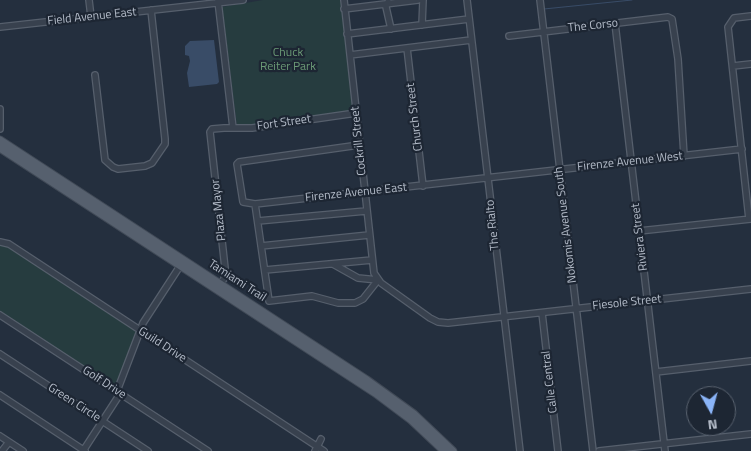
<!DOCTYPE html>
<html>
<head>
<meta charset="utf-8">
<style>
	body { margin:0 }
	#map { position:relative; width:751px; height:451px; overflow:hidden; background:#242f3e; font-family:"Titillium Web",sans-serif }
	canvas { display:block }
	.north { position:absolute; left:686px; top:386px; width:50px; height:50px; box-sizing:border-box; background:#1d2633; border:1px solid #59626f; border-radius:50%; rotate:173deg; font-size:14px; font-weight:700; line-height:20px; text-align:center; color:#b4bcc9 }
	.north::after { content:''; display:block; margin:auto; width:18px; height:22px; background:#8ab4f8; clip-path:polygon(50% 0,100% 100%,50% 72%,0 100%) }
</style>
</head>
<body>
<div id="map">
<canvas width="751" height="451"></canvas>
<div class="north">N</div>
</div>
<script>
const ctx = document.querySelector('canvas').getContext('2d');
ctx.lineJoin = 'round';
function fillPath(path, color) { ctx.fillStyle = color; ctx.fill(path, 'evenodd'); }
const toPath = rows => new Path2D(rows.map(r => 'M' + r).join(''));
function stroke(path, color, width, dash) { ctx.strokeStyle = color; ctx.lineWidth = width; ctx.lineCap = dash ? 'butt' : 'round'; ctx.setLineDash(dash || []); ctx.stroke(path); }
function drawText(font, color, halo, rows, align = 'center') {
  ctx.font = font + ' "Titillium Web",sans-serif'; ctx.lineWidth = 4.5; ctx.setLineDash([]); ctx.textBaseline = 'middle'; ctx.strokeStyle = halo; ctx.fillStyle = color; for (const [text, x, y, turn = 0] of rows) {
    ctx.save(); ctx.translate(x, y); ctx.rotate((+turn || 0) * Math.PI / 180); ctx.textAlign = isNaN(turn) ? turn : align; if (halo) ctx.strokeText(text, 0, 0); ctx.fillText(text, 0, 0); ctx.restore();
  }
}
fillPath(toPath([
	[263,0,342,0,353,111,246,127,237,126,222,7],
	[0,244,7,245,134,328,136,335,117,385,114,387,0,312]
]), '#263c3f');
fillPath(toPath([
	[214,40,219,82,217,84,189,87,187,73,190,61,189,56,185,55,185,46,190,41]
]), '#394c67');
stroke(toPath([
	[544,9,632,0]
]), '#394c67', 1);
const minor = toPath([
	[89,0,91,17],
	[344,0,374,273,381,283,430,318,438,322,448,323,751,289],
	[467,0,520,451],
	[540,0,593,451],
	[218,1,233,128],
	[388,2,386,7,391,29],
	[344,9,418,0],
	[615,23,665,451],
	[422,25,423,0],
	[0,27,243,0],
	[347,34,469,19],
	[509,36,668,17,672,19,678,59,684,156],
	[407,48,423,186],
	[350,55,471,40],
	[733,66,751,64],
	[95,75,105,160,113,167,118,169,145,166,152,163,165,144,165,139,151,10],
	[0,109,0,129],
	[359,145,239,162,237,164,243,202,255,204,742,149],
	[255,204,269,301,312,296,338,303,355,303,363,299,378,280],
	[749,219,728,27,734,18,751,16],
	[258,221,366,211],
	[639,231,751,219],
	[0,242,9,244,324,451],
	[261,246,369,235],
	[333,264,358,278,378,280],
	[265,270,372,260],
	[218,286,224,279,225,268,210,132,212,129,224,128,252,128,356,113],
	[542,313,558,451],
	[0,315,208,451],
	[0,354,148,451],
	[656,372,751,361],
	[0,395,85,451],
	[0,436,23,451],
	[2,451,9,442],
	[83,451,118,397,117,391,143,323,180,266],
	[315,451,321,439],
	[599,451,751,434]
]);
const major = toPath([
	[0,140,367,380,414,414,453,451],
	[0,148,375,393,411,420,444,451]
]);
stroke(minor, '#565f6c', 8);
stroke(major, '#414a57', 9);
stroke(minor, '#38414e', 5.5);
stroke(major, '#56606e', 7);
drawText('12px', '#b4bcc9', '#1d2633', [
	["Field Avenue East",92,17,-6],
	["The Corso",593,26,-6],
	["Church Street",415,117,-97],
	["Fort Street",284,123,-8],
	["Cockrill Street",359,141,-96],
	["Firenze Avenue West",630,162,-6],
	["Firenze Avenue East",356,193,-6],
	["Plaza Mayor",219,210,-96],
	["The Rialto",493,225,-96],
	["Nokomis Avenue South",566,225,-97],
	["Riviera Street",640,237,-97],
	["Tamiami Trail",237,281,33],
	["Fiesole Street",627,303,-6],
	["Guild Drive",162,345,33],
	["Calle Central",550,382,-97],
	["Golf Drive",104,383,33],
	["Green Circle",74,403,33]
]);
drawText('12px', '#6b9a76', '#1d2633', [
	["Chuck",288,53],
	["Reiter Park",288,67]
]);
</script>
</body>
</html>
